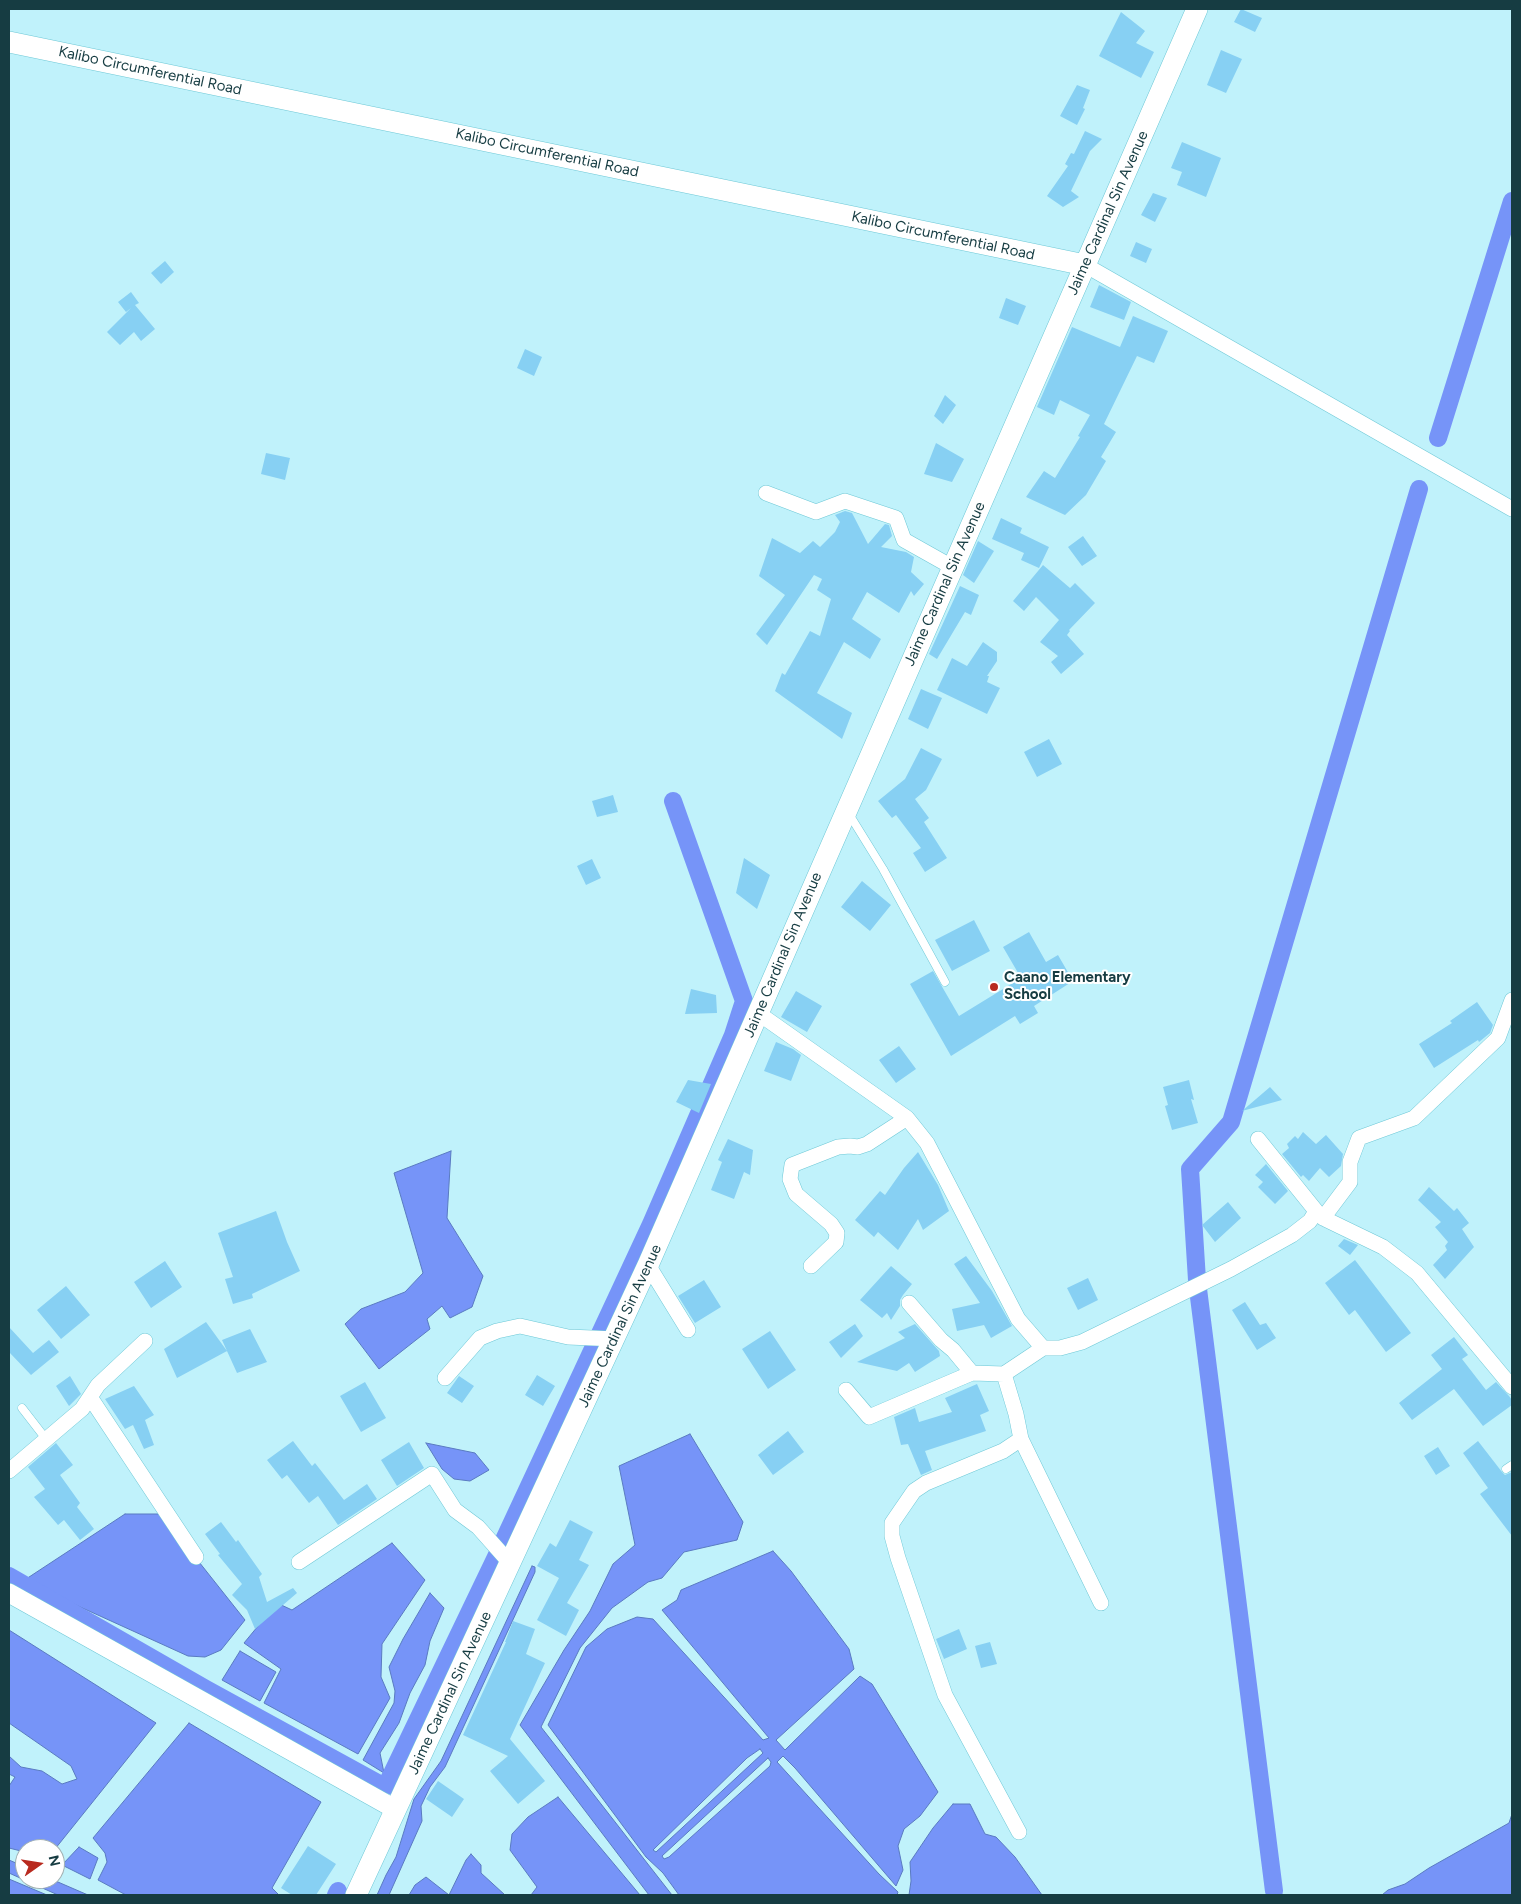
<!DOCTYPE html>
<html>
<head>
<meta charset="utf-8">
<style>
	body { margin:0 }
	#map { position:relative; width:1521px; height:1904px; overflow:hidden; background:#c0f2fb; font-family:Figtree,sans-serif }
	canvas { display:block }
	.frame { position:absolute; inset:0; border:10px solid #163c42; pointer-events:none }
	.north { position:absolute; left:15px; top:1839px; width:50px; height:50px; box-sizing:border-box; background:#fff; border:1px solid #a2b1b3; border-radius:50%; rotate:77deg; font-size:14px; font-weight:700; line-height:20px; text-align:center; color:#163c42 }
	.north::after { content:''; display:block; margin:auto; width:18px; height:22px; background:#b82a1f; clip-path:polygon(50% 0,100% 100%,50% 72%,0 100%) }
</style>
</head>
<body>
<div id="map">
<canvas width="1521" height="1904"></canvas>
<div class="frame"></div>
<div class="north">N</div>
</div>
<script>
const ctx = document.querySelector('canvas').getContext('2d');
ctx.lineJoin = 'round';
function fillPath(path, color) { ctx.fillStyle = color; ctx.fill(path, 'evenodd'); }
const toPath = rows => new Path2D(rows.map(r => 'M' + r).join(''));
function stroke(path, color, width, dash) { ctx.strokeStyle = color; ctx.lineWidth = width; ctx.lineCap = dash ? 'butt' : 'round'; ctx.setLineDash(dash || []); ctx.stroke(path); }
function drawText(font, color, halo, rows, align = 'center') {
  ctx.font = font + ' Figtree,sans-serif'; ctx.lineWidth = 4; ctx.setLineDash([]); ctx.textBaseline = 'middle'; ctx.strokeStyle = halo; ctx.fillStyle = color; for (const [text, x, y, turn = 0] of rows) {
    ctx.save(); ctx.translate(x, y); ctx.rotate((+turn || 0) * Math.PI / 180); ctx.textAlign = isNaN(turn) ? turn : align; if (halo) ctx.strokeText(text, 0, 0); ctx.fillText(text, 0, 0); ctx.restore();
  }
}
const water = toPath([
	[451,1151,447,1218,483,1276,472,1307,450,1318,442,1306,427,1319,430,1329,379,1369,345,1324,361,1309,405,1292,423,1273,394,1173,451,1151],
	[690,1434,743,1522,737,1540,684,1552,662,1578,648,1582,612,1608,580,1648,541,1727,672,1895,649,1895,520,1725,564,1650,590,1611,613,1564,635,1545,619,1466,690,1434],
	[426,1443,475,1453,489,1470,470,1481,454,1479,442,1469,426,1443],
	[125,1514,161,1514,245,1620,221,1650,205,1657,188,1656,23,1581,125,1514],
	[392,1543,425,1580,382,1644,381,1677,390,1698,358,1754,264,1703,281,1669,244,1643,277,1603,292,1610,392,1543],
	[773,1551,791,1571,849,1649,854,1669,776,1740,785,1750,860,1676,872,1684,938,1792,920,1816,904,1829,898,1846,903,1870,896,1886,795,1768,783,1756,777,1762,879,1874,898,1892,897,1895,679,1895,663,1873,646,1857,548,1725,586,1647,607,1629,637,1617,653,1619,763,1740,769,1738,662,1610,677,1600,681,1590,773,1551],
	[760,1749,763,1753,656,1852,653,1850,747,1758,760,1749],
	[768,1758,771,1762,770,1766,669,1857,664,1859,662,1856,768,1758],
	[532,1566,535,1567,535,1572,445,1767,430,1787,421,1806,422,1821,389,1895,377,1895,386,1875,396,1857,414,1799,441,1761,532,1566],
	[430,1593,444,1608,430,1641,425,1665,410,1693,399,1723,380,1753,384,1773,363,1760,394,1703,395,1691,389,1667,403,1639,430,1593],
	[9,1630,156,1723,55,1849,25,1849,25,1852,9,1848,9,1786,15,1777,9,1774,9,1756,21,1767,42,1771,62,1784,77,1779,71,1766,9,1723,9,1630],
	[240,1651,276,1672,260,1701,222,1680,240,1651],
	[189,1723,321,1802,272,1888,279,1895,126,1895,98,1880,107,1862,105,1853,93,1838,189,1723],
	[558,1797,640,1895,531,1895,537,1887,510,1850,512,1834,528,1817,558,1797],
	[953,1804,970,1804,985,1834,996,1837,1015,1857,1042,1895,909,1895,911,1881,910,1862,933,1828,953,1804],
	[1512,1814,1512,1895,1382,1895,1388,1890,1405,1884,1429,1868,1509,1823,1512,1814],
	[79,1847,98,1858,90,1879,62,1865,79,1847],
	[471,1854,481,1865,481,1873,505,1895,409,1895,415,1885,426,1877,449,1895,466,1860,471,1854],
	[9,1860,25,1867,25,1879,51,1879,88,1895,58,1895,9,1873,9,1860],
	[9,1879,47,1895,48,1895,9,1895,9,1879]
]);
fillPath(water, '#7694f8');
stroke(water, '#597ac1', 1);
stroke(toPath([
	[1438,438,1512,201],
	[1197,1280,1190,1169,1231,1122,1419,489],
	[1198,1289,1274,1891],
	[9,1576,206,1689,381,1785,387,1784,393,1786],
	[387,1784,496,1557,651,1224,733,1035,744,1001,673,801],
	[336,1895,338,1891]
]), '#7694f8', 18);
fillPath(toPath([
	[1241,9,1262,18,1255,32,1234,22],
	[1121,12,1145,31,1136,43,1154,52,1141,78,1099,56],
	[1221,50,1242,59,1226,93,1207,85],
	[1077,85,1090,90,1083,108,1085,109,1077,125,1060,116],
	[1085,131,1102,139,1090,151,1071,191,1079,197,1063,207,1047,196,1068,166,1065,164,1071,153,1074,154],
	[1182,142,1221,158,1206,197,1177,185,1182,172,1171,168],
	[1153,193,1167,198,1155,222,1141,215],
	[1136,242,1152,249,1146,263,1130,256],
	[165,261,174,272,161,284,151,273],
	[1099,285,1131,302,1124,320,1090,307],
	[131,292,139,303,135,305,155,329,141,341,134,332,120,345,107,332,131,308,126,312,118,302],
	[1006,298,1026,306,1018,325,999,318],
	[1133,316,1168,331,1154,363,1137,356,1104,424,1116,432,1101,457,1106,461,1086,495,1065,515,1026,497,1044,471,1055,478,1080,437,1078,436,1090,415,1060,400,1054,415,1037,407,1072,327,1120,347],
	[525,349,542,357,534,376,517,368],
	[945,395,956,405,943,424,934,416],
	[936,443,964,459,952,482,924,474],
	[266,453,290,458,285,480,261,474],
	[845,511,852,513,868,544,885,524,889,525,892,536,881,547,906,552,914,557,911,572,924,584,914,596,911,591,899,613,867,592,852,619,881,639,870,659,844,642,817,693,852,713,842,739,775,691,782,673,785,675,810,631,820,636,831,599,817,590,822,579,814,575,767,645,756,634,785,595,759,576,772,538,800,553,813,541,820,547,835,532,840,522,835,515],
	[1001,518,1022,528,1020,533,1049,547,1039,568,1021,560,1024,553,992,539],
	[1083,536,1097,556,1082,566,1068,547],
	[978,541,994,551,974,583,963,575],
	[1043,565,1070,588,1075,583,1095,603,1069,630,1070,631,1067,635,1084,654,1061,674,1051,662,1058,656,1040,642,1059,620,1036,597,1024,611,1013,601],
	[960,586,979,595,971,615,965,612,937,659,929,654],
	[983,642,997,652,997,661,987,676,989,676,987,682,1000,688,987,714,937,690,952,658,967,666],
	[921,689,942,698,928,729,908,719],
	[1049,739,1062,764,1037,777,1024,752],
	[921,748,942,759,926,790,915,799,929,818,924,822,947,858,925,872,913,853,921,848,896,815,892,818,878,801,905,779],
	[613,795,618,812,597,817,592,801],
	[744,858,770,875,757,909,736,893],
	[592,859,601,878,586,885,577,866],
	[862,881,891,905,870,931,841,907],
	[974,920,990,951,952,971,935,940],
	[1029,932,1046,962,1058,955,1073,981,1034,1006,1038,1013,1020,1024,1015,1016,951,1056,910,984,933,971,959,1016,1021,978,1003,947],
	[691,989,716,995,717,1013,685,1014],
	[796,991,822,1006,807,1032,781,1017],
	[1477,1002,1493,1025,1490,1033,1479,1042,1478,1040,1434,1068,1419,1044,1452,1023,1450,1021],
	[776,1042,793,1049,801,1055,791,1081,764,1071],
	[899,1046,916,1069,896,1083,879,1060],
	[688,1080,711,1084,699,1113,676,1102],
	[1189,1080,1194,1100,1191,1099,1198,1123,1172,1130,1165,1106,1168,1105,1163,1087],
	[1270,1087,1282,1100,1242,1111],
	[1303,1132,1316,1144,1326,1135,1343,1154,1341,1166,1329,1177,1320,1168,1309,1181,1303,1175,1301,1177,1282,1154,1289,1148,1287,1144,1295,1136,1298,1139],
	[728,1139,753,1150,750,1175,744,1172,734,1199,711,1190,722,1162,718,1160],
	[918,1152,938,1185,949,1211,923,1230,918,1219,898,1250,878,1232,874,1237,855,1220,880,1191,885,1195,904,1168],
	[1266,1164,1288,1191,1275,1204,1258,1187,1263,1182,1255,1175],
	[1429,1187,1454,1211,1457,1208,1469,1223,1462,1229,1474,1247,1445,1279,1433,1265,1447,1250,1445,1246,1448,1242,1435,1227,1441,1222,1418,1200],
	[1228,1202,1241,1218,1215,1242,1202,1225],
	[276,1211,287,1242,300,1271,252,1294,253,1298,233,1304,225,1279,233,1277,218,1233],
	[1344,1239,1358,1245,1350,1255,1338,1246],
	[966,1256,992,1291,1012,1326,991,1338,984,1325,957,1331,952,1309,980,1303,954,1264],
	[1355,1260,1411,1333,1386,1352,1355,1310,1349,1315,1325,1283],
	[165,1261,182,1287,151,1308,134,1282],
	[891,1266,912,1284,903,1295,900,1300,900,1306,891,1320,887,1313,882,1318,860,1300],
	[1088,1278,1098,1300,1078,1310,1067,1288],
	[704,1280,721,1307,695,1323,678,1296],
	[66,1286,90,1315,61,1339,37,1310],
	[1245,1302,1260,1325,1266,1323,1276,1338,1257,1350,1232,1310],
	[206,1322,227,1351,177,1378,164,1349],
	[855,1324,863,1336,841,1358,829,1342],
	[915,1324,939,1351,940,1356,915,1372,909,1363,897,1371,857,1362,905,1338,898,1332],
	[9,1327,33,1353,49,1340,59,1352,31,1375,9,1352],
	[250,1329,267,1362,237,1373,222,1340],
	[770,1331,796,1370,768,1389,742,1349],
	[1454,1337,1468,1355,1462,1359,1486,1390,1496,1382,1509,1396,1512,1400,1512,1405,1483,1426,1454,1389,1412,1420,1399,1403,1442,1369,1431,1355],
	[537,1375,555,1386,543,1406,525,1395],
	[70,1376,81,1394,69,1406,56,1386],
	[459,1376,474,1386,462,1403,447,1393],
	[365,1382,386,1418,361,1432,340,1396],
	[977,1384,989,1411,980,1415,986,1431,925,1451,932,1470,921,1475,908,1444,901,1445,894,1417,915,1408,919,1422,952,1412,945,1398],
	[134,1386,154,1415,145,1420,154,1445,144,1449,133,1425,125,1429,105,1399],
	[788,1431,804,1452,773,1475,758,1455],
	[293,1441,312,1466,315,1463,344,1500,367,1484,377,1499,338,1525,318,1496,309,1503,287,1475,282,1479,267,1460],
	[1478,1441,1502,1472,1505,1475,1512,1472,1512,1536,1480,1494,1488,1488,1463,1453],
	[409,1442,424,1468,397,1486,381,1460],
	[56,1443,73,1465,60,1475,80,1503,77,1507,94,1529,80,1540,64,1520,58,1525,34,1497,45,1489,28,1467],
	[1438,1447,1450,1466,1436,1475,1424,1456],
	[570,1520,593,1532,579,1560,589,1565,567,1603,579,1610,566,1636,537,1620,559,1578,537,1566,550,1543,556,1547],
	[221,1522,236,1542,238,1540,262,1574,259,1577,267,1602,293,1588,297,1593,255,1629,247,1610,232,1595,242,1584,218,1555,220,1554,205,1534],
	[513,1621,535,1629,526,1654,545,1663,510,1739,545,1781,518,1804,490,1771,508,1756,463,1735,506,1642,505,1642],
	[959,1629,967,1649,944,1659,936,1639],
	[990,1642,997,1664,981,1668,975,1646],
	[438,1781,464,1799,452,1817,426,1799],
	[308,1846,336,1864,316,1895,292,1895,281,1888]
]), '#87d0f3');
const service = toPath([
	[849,814,883,869,945,982],
	[22,1408,46,1439],
	[1506,1469,1512,1465]
]);
const minor = toPath([
	[1085,265,1512,509],
	[766,493,816,512,845,501,896,518,904,540,952,567],
	[758,1013,907,1118,927,1143,1018,1319,1043,1348,1060,1348,1082,1342,1231,1269,1292,1235,1310,1221,1316,1211,1323,1218,1383,1247,1417,1273,1512,1387],
	[1258,1139,1316,1211],
	[1323,1218,1350,1182,1350,1162,1359,1138,1414,1118,1498,1038,1512,1000],
	[648,1265,688,1330],
	[811,1266,836,1242,837,1233,831,1224,796,1194,790,1179,792,1165,838,1147,850,1146,858,1147,867,1144,907,1118],
	[909,1303,941,1340,953,1350,972,1373,1004,1374],
	[445,1378,480,1338,497,1331,520,1326,568,1337,616,1339],
	[846,1390,869,1417,972,1373],
	[90,1397,196,1557],
	[1021,1439,1101,1603],
	[9,1471,82,1409,98,1385,145,1341],
	[299,1562,432,1474,455,1510,478,1527,510,1563],
	[1019,1832,945,1695,898,1558,892,1536,892,1523,914,1491,926,1483,1003,1451,1021,1439,1016,1414,1004,1374,1043,1348]
]);
const tertiary = toPath([
	[9,1593,395,1809]
]);
const secondary = toPath([
	[9,42,1085,265],
	[356,1895,648,1265,1197,9]
]);
stroke(service, '#6ec8d6', 9);
stroke(minor, '#6ec8d6', 16);
stroke(tertiary, '#6ec8d6', 20);
stroke(secondary, '#6ec8d6', 22);
stroke(service, '#fff', 8);
stroke(minor, '#fff', 15);
stroke(tertiary, '#fff', 19);
stroke(secondary, '#fff', 21);
for (const [x, y, r, color] of [
	[994,987,5,"#b82a1f"]
]) { const dot = new Path2D(); dot.arc(x, y, r, 0, 2 * Math.PI); ctx.fillStyle = color; ctx.fill(dot); stroke(dot, '#fff', 2); }
drawText('15px', '#163c42', '#fff', [
	["Kalibo Circumferential Road",150,71,12],
	["Kalibo Circumferential Road",547,153,12],
	["Jaime Cardinal Sin Avenue",1108,213,-66],
	["Kalibo Circumferential Road",943,236,12],
	["Jaime Cardinal Sin Avenue",945,584,-66],
	["Jaime Cardinal Sin Avenue",783,955,-67],
	["Jaime Cardinal Sin Avenue",620,1326,-65],
	["Jaime Cardinal Sin Avenue",450,1693,-65]
]);
drawText('bold 15px', '#163c42', '#fff', [
	["Caano Elementary",1004,978],
	["School",1004,995]
], 'left');
</script>
</body>
</html>
